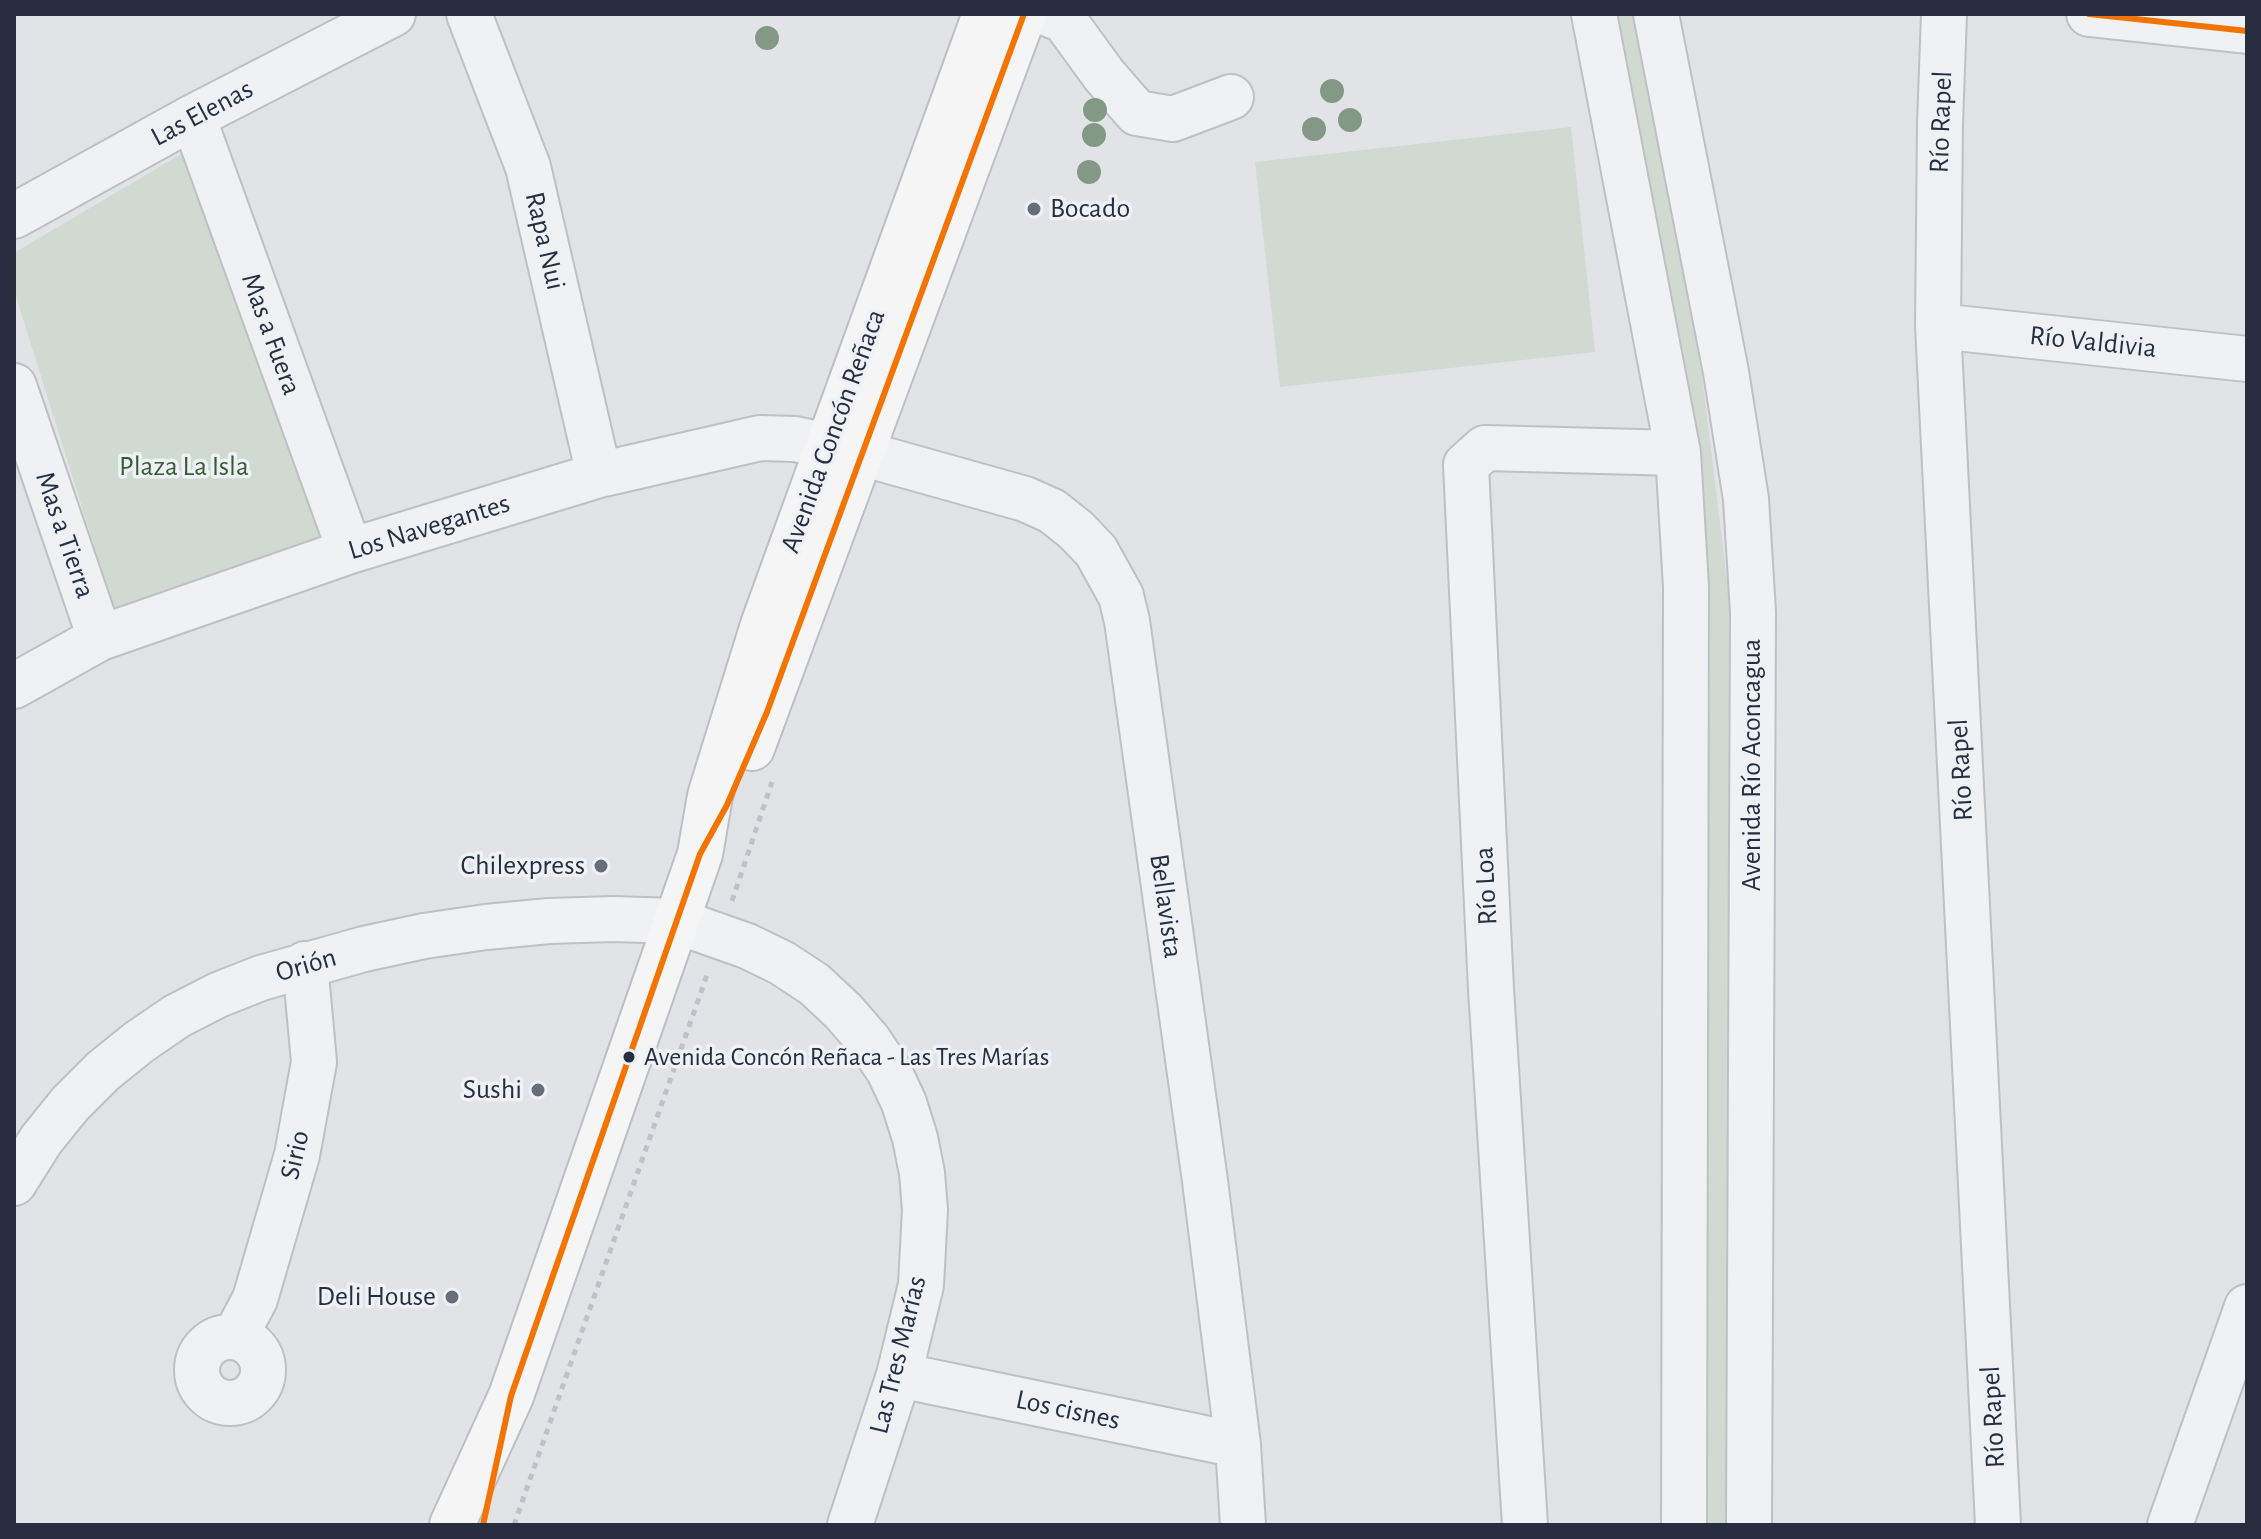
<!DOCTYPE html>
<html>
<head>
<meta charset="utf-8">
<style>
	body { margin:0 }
	#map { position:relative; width:2261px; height:1539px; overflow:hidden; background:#e1e3e7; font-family:"Alegreya Sans",sans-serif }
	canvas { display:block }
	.frame { position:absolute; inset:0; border:16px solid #272e40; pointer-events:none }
</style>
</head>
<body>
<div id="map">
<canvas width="2261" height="1539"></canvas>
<div class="frame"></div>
</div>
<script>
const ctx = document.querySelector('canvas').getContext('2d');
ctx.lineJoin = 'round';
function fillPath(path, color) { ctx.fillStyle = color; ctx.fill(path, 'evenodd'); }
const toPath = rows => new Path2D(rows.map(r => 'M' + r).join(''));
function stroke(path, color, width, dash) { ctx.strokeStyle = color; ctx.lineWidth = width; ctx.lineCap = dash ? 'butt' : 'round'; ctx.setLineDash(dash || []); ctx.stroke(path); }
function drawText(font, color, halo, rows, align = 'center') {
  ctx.font = font + ' "Alegreya Sans",sans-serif'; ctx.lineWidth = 7; ctx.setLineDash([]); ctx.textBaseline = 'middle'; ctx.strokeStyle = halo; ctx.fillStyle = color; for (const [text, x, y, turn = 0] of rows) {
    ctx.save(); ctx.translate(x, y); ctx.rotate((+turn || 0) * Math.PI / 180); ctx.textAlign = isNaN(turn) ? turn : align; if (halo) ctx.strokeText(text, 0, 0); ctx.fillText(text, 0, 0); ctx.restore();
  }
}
fillPath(toPath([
	[1608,14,1636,14,1701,367,1729,597,1726,1525,1706,1525,1710,583,1693,438],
	[1571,127,1595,352,1280,387,1255,162],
	[181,154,327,535,114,610,14,290,14,253]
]), '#d0dad1');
const minor = toPath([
	[469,14,528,167,599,475],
	[1048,14,1064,20,1104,75,1137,113,1173,119,1231,97],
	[1594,14,1678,453,1686,587,1684,1525],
	[1656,14,1726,372,1746,499,1753,612,1749,1525],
	[1944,14,1940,124,1938,326,1998,1525],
	[2089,14,2247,31],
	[193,117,350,551],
	[14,216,193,117,393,14],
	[1938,326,2247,359],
	[14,386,100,638],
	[14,686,100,638,350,551,599,475,760,438,795,439,861,453,1025,499,1052,511,1076,530,1096,551,1121,596,1127,621,1205,1181,1238,1445,1243,1525],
	[14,1183,41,1140,70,1104,103,1071,139,1042,177,1016,218,995,261,978,364,949,424,936,486,927,549,921,613,919,676,921,747,946,782,963,814,984,843,1011,869,1041,889,1071,904,1103,915,1138,922,1173,925,1210,921,1285,899,1375,850,1525],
	'197 1370a33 33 0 1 1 66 0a33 33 0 1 1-66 0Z',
	[235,1337,255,1299,297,1155,314,1062,305,964],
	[899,1375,1238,1445],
	[1525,1525,1491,989,1466,465,1485,448,1678,453],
	[2170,1525,2247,1307]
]);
const major = toPath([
	[752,748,1024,14],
	[452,1525,511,1396,700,854,710,796,763,625,985,14]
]);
stroke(minor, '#bec0c4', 48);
stroke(major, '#bdbfc4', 48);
stroke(toPath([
	[732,901,772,782],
	[514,1525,707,975]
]), '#c0c1c6', 5, [6, 6]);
stroke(minor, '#f0f1f3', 44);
stroke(major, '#f5f5f6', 44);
stroke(toPath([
	[2089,14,2247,31],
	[483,1525,511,1396,700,854,727,805,767,712,1024,14]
]), '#f47403', 6);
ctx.fillStyle = '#849985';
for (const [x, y] of [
	[767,38],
	[1332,91],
	[1095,110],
	[1350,120],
	[1314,129],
	[1094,135],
	[1089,172]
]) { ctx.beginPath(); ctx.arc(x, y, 12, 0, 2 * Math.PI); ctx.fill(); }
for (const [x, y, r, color] of [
	[1034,209,8,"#686d7a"],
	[601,866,8,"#686d7a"],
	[629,1057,7,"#272e40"],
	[538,1090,8,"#686d7a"],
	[452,1297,8,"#686d7a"]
]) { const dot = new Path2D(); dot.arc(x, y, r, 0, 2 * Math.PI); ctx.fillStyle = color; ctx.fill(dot); stroke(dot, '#eef1f6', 3); }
drawText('26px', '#272e40', '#eef1f6', [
	["Avenida Concón Reñaca - Las Tres Marías",644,1057]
], 'left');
drawText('28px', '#272e40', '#eef1f6', [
	["Las Elenas",202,113,-28],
	["Río Rapel",1941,122,-88],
	["Rapa Nui",545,241,77],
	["Mas a Fuera",271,334,70],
	["Río Valdivia",2093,342,6],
	["Avenida Concón Reñaca",833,431,-70],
	["Los Navegantes",429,527,-17],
	["Mas a Tierra",65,535,71],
	["Avenida Río Aconcagua",1752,765,-90],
	["Río Rapel",1961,770,-93],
	["Río Loa",1486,886,-93],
	["Bellavista",1166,906,82],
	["Orión",306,965,-16],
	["Sirio",295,1155,-77],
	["Las Tres Marías",898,1355,-76],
	["Los cisnes",1068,1410,12],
	["Río Rapel",1993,1417,-93]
]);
drawText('28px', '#272e40', '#eef1f6', [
	["Bocado",1050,209,"left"],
	["Chilexpress",585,866],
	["Sushi",522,1090],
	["Deli House",436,1297]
], 'right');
drawText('28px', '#375c34', '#eef1f6', [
	["Plaza La Isla",184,467]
]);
</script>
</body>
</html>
